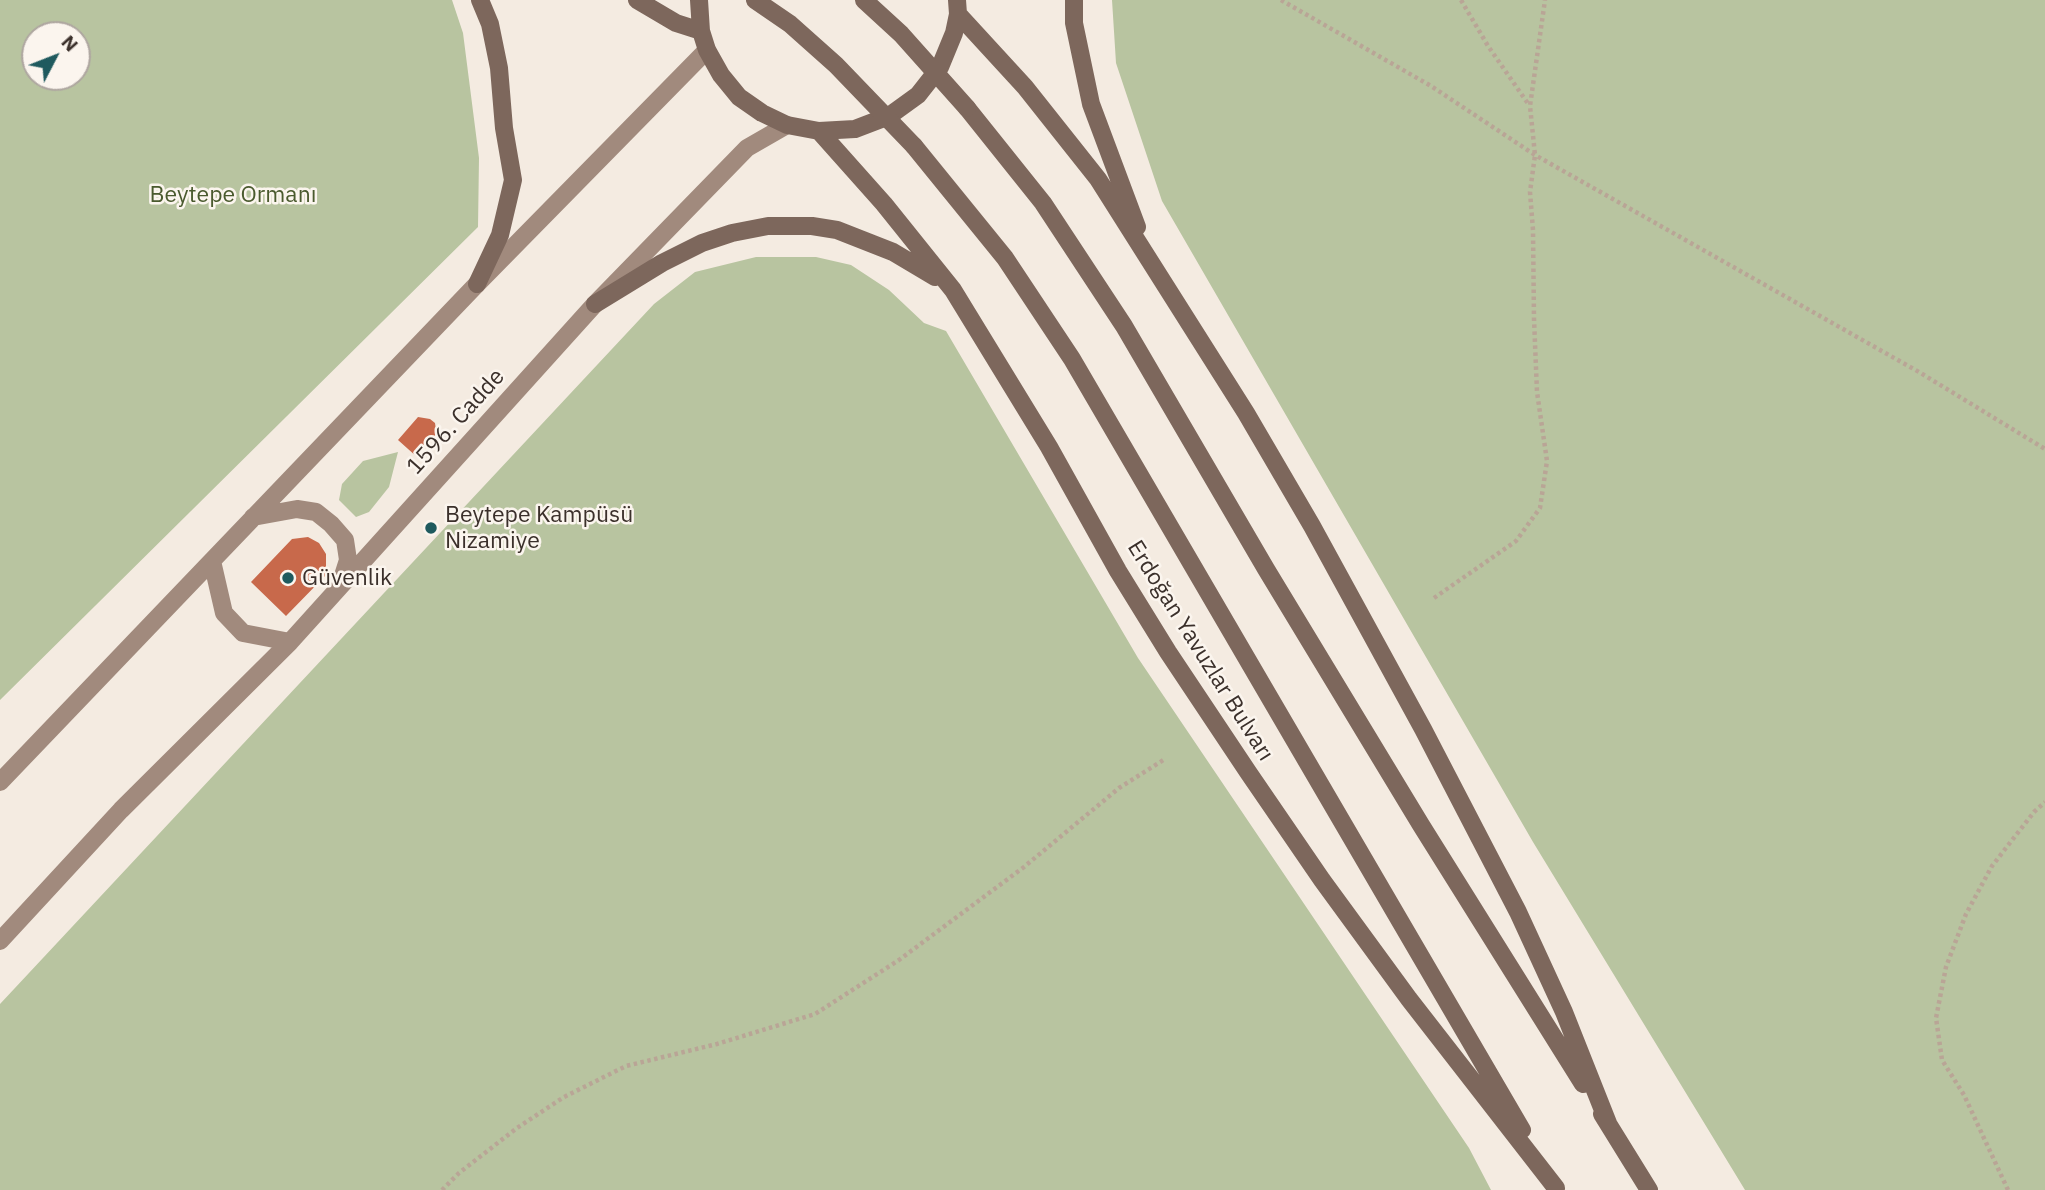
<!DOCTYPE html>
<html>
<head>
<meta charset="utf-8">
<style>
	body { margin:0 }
	#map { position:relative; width:2045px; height:1190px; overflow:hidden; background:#f4ebe1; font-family:"IBM Plex Sans",sans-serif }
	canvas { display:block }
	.north { position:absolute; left:21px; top:21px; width:70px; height:70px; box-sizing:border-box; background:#fbf5ee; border:2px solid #aea6a0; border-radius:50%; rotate:48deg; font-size:19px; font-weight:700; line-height:28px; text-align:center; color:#3b302b }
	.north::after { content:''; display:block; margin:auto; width:24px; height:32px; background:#1f5a5e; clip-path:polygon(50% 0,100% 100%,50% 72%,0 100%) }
</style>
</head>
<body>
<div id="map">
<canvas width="2045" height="1190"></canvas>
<div class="north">N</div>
</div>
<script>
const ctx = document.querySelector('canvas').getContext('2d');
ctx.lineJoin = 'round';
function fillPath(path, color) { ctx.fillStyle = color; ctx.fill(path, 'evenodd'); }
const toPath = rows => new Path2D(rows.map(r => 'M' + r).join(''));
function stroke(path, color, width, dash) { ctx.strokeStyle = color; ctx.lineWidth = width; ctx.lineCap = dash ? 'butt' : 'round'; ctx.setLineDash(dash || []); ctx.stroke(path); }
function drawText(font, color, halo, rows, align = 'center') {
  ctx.font = font + ' "IBM Plex Sans",sans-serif'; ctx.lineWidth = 5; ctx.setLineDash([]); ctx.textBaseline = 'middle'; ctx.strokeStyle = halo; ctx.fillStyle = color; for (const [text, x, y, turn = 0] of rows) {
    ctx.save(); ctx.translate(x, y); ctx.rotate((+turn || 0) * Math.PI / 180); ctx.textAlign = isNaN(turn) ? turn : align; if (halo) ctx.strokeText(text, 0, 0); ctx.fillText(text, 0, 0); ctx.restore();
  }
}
fillPath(toPath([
	[0,0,452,0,463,33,479,158,478,227,0,700],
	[35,35,77,35,77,77,35,77],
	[1112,0,2045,0,2045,1190,1745,1190,1533,842,1162,201,1116,63],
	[756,257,816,257,851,265,889,290,924,323,946,331,1138,658,1469,1148,1491,1190,0,1190,0,1004,654,304,695,272],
	[398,452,389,487,369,512,356,517,339,500,342,484,363,461]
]), '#b8c4a0');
fillPath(toPath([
	[418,417,430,419,435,423,436,430,435,436,417,457,398,440],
	[308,537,319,543,326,554,326,575,286,616,251,582,292,539]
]), '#c8694b');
stroke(toPath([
	[1281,0,1431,86,1535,155,1919,372,2045,449],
	[1461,0,1488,46,1529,105],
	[1434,598,1516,541,1540,508,1547,461,1537,392,1534,319,1533,230,1530,192,1535,155,1530,106,1545,0],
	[442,1190,459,1173,517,1128,564,1097,626,1066,717,1044,815,1014,899,960,1024,867,1119,788,1165,759],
	[2008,1190,1964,1095,1942,1060,1936,1018,1946,967,1966,914,1992,866,2034,812,2045,802]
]), '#b9a596', 4.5, [3.5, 3.5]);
stroke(toPath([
	[253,517,297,509,316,512,331,524,345,540,348,560,341,582],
	[212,561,224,613,243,633,290,642],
	[0,782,477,284,707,50],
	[0,941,121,810,290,642,595,304,747,148,787,125]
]), '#a18a7d', 18);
stroke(toPath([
	[637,0,676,23,701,31],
	[699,0,701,31,707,50,721,75,739,97,762,113,787,125,819,131,855,129,889,116,918,95,940,67,954,33,958,14,957,0],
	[1074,0,1074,23,1091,104,1137,227],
	[958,14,1025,87,1098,179,1246,413,1312,526,1423,729,1518,912,1564,1012,1608,1123],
	[967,108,1043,203,1124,326,1266,569,1421,825,1583,1084],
	[819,131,884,204,953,290,1049,447,1118,571,1168,652,1248,772,1322,880,1409,999,1556,1188],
	[914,146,1005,258,1072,359,1522,1130],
	[477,284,500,235,513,180,504,128,499,68,490,24,480,0],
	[595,304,662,263,702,243,732,233,768,226,812,226,837,230,893,252,935,277],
	[1602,1114,1649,1190]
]), '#7d675c', 18);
stroke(toPath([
	[755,0,790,24,836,65,914,146],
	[864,0,901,34,967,108]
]), '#7d675c', 18);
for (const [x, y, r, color] of [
	[431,528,7,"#1f5a5e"],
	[288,578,7,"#1f5a5e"]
]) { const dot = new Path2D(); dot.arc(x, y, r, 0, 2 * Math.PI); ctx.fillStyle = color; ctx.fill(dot); stroke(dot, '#fbf5ee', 2.5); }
drawText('23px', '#4a5a2e', '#fbf5ee', [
	["Beytepe Ormanı",233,195]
]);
drawText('23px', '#3b302b', '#fbf5ee', [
	["1596. Cadde",456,422,-48],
	["Erdoğan Yavuzlar Bulvarı",1200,651,58]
]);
drawText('23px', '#3b302b', '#fbf5ee', [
	["Beytepe Kampüsü",445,515],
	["Nizamiye",445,541],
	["Güvenlik",302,578]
], 'left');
</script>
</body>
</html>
